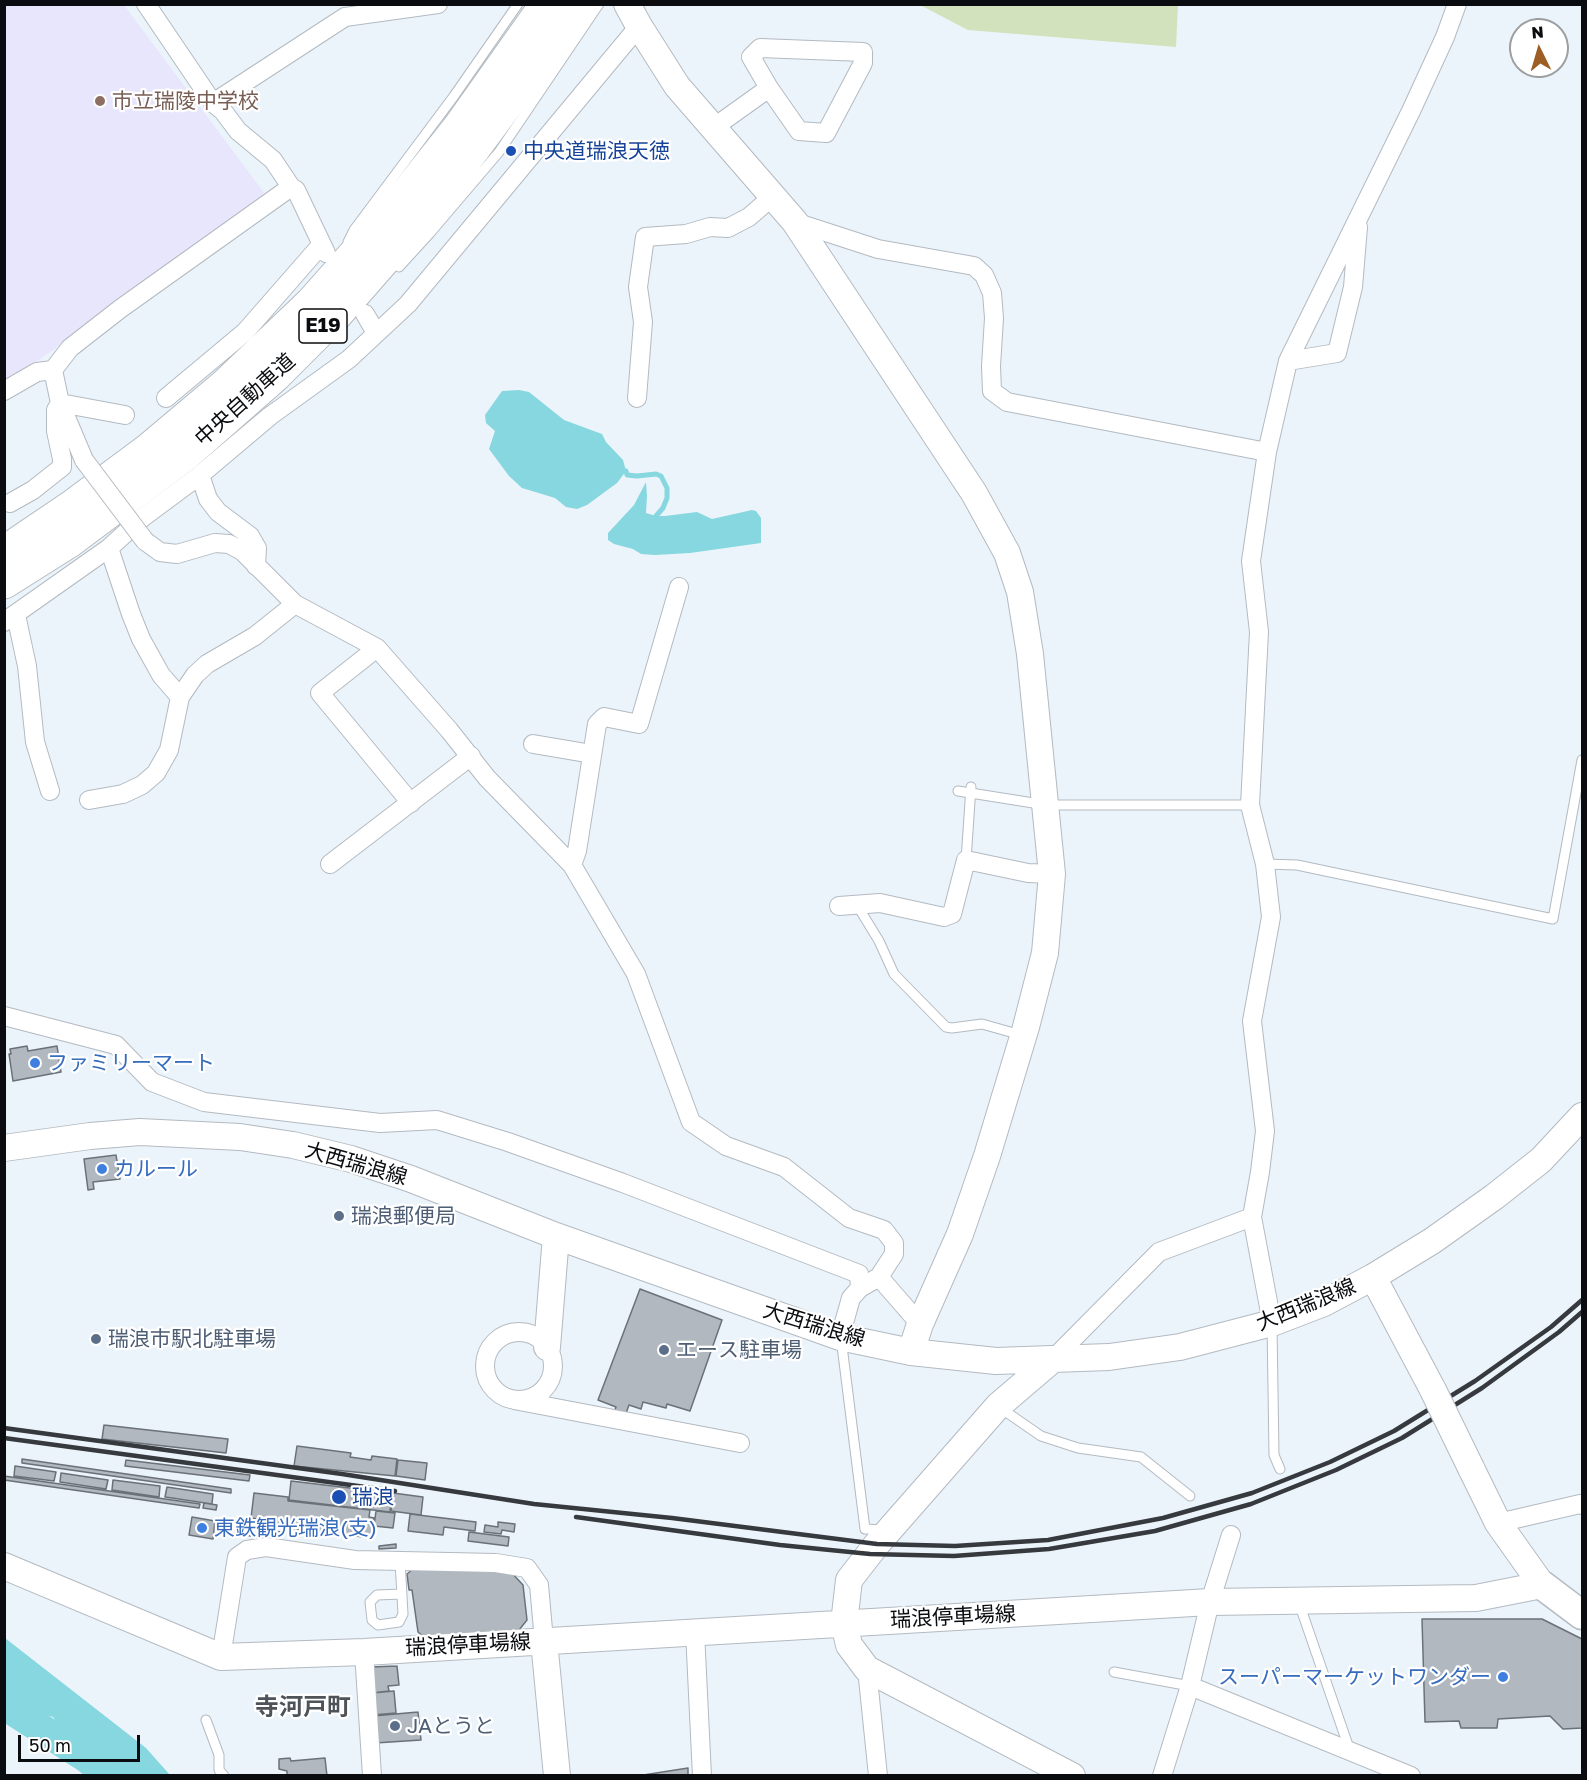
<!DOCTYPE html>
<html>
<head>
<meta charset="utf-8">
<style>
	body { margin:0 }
	#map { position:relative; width:1587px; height:1780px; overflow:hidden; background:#ecf4fb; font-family:"Golos Text",sans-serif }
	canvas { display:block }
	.frame { position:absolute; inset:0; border:6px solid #0a0c0f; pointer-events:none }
	.north { position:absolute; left:1509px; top:18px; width:60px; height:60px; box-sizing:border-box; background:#fff; border:2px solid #9d9e9f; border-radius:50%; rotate:355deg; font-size:16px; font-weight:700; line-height:24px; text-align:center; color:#0a0c0f }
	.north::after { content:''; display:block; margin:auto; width:21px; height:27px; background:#9c5e24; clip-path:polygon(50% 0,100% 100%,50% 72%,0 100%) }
	.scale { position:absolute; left:18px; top:1735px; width:122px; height:27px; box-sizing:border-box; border:3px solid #0a0c0f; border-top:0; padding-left:8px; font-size:18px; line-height:21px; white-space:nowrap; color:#0a0c0f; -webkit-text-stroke:4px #fff; paint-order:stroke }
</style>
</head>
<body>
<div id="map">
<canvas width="1587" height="1780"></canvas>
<div class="frame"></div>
<div class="north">N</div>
<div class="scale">50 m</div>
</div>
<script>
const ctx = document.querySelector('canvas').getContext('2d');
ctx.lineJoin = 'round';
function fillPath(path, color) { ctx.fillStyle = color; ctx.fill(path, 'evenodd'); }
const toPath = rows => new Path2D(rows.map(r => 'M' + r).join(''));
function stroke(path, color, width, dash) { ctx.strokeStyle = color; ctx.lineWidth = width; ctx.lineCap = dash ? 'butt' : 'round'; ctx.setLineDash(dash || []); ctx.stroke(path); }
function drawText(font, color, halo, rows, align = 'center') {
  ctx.font = font + ' "Golos Text","Noto Sans JP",sans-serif'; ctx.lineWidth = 4.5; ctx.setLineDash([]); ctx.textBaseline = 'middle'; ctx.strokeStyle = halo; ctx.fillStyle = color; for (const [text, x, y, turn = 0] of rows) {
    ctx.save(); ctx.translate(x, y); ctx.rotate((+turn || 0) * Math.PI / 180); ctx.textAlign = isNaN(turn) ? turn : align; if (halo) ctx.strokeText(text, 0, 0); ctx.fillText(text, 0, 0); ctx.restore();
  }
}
fillPath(toPath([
	[5,5,124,5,268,198,5,384]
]), '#e8e6fc');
fillPath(toPath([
	[920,5,1178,5,1176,47,968,30]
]), '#d1e2bc');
fillPath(toPath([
	[519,390,529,392,564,420,602,434,606,442,623,460,626,471,617,483,587,505,577,509,566,507,555,498,522,488,509,476,489,449,495,431,486,423,485,415,502,391],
	[646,482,647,496,646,513,656,516,665,516,697,512,712,519,752,510,756,511,761,518,761,543,690,553,655,555,641,554,633,549,614,544,608,540,608,533,634,505],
	[5,1638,146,1748,170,1775,92,1775,53,1717,5,1703]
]), '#86d7df');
stroke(toPath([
	[626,471,627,475,637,476,656,474,661,476,667,488,667,498,663,508,656,516]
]), '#86d7df', 5);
stroke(toPath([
	[4,1705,87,1758,108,1776]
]), '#86d7df', 30);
const building = toPath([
	[27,1046,28,1051,57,1046,61,1072,13,1081,9,1054,11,1054,10,1049,27,1046],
	[116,1155,120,1179,93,1182,94,1189,88,1190,84,1159,116,1155],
	[640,1289,722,1320,690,1411,667,1404,666,1408,643,1402,641,1409,629,1405,625,1416,614,1413,616,1407,598,1400,640,1289],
	[104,1425,228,1439,226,1453,102,1439,104,1425],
	[297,1446,351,1453,350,1457,371,1460,372,1456,397,1459,395,1476,294,1466,297,1446],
	[22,1459,231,1489,231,1493,22,1463,22,1459],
	[126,1460,250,1475,249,1481,125,1466,126,1460],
	[398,1460,427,1463,425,1480,396,1476,398,1460],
	[15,1466,56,1472,54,1481,14,1476,15,1466],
	[61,1473,108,1480,106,1489,60,1482,61,1473],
	[4,1476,200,1504,199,1508,4,1480,4,1476],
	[113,1480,160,1486,159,1497,112,1490,113,1480],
	[291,1481,392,1493,390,1512,289,1500,291,1481],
	[167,1487,213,1494,212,1504,165,1497,167,1487],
	[254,1493,288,1497,288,1501,370,1510,369,1517,374,1518,372,1538,263,1525,264,1520,251,1518,254,1493],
	[393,1493,423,1497,421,1515,391,1511,393,1493],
	[204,1503,217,1505,216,1510,203,1508,204,1503],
	[376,1511,395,1513,393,1528,374,1526,376,1511],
	[410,1514,476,1522,475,1531,444,1527,443,1535,408,1531,410,1514],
	[192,1517,215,1521,213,1539,189,1535,192,1517],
	[498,1522,515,1524,514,1532,502,1530,501,1534,484,1532,485,1525,498,1527,498,1522],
	[240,1529,252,1531,251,1536,239,1534,240,1529],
	[271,1531,282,1532,281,1537,270,1536,271,1531],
	[469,1532,509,1537,508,1546,468,1541,469,1532],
	[396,1544,396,1548,379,1549,379,1546,396,1544],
	[464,1568,510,1571,523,1585,527,1620,515,1635,426,1639,418,1632,412,1590,409,1590,407,1574,413,1569,465,1571,464,1568],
	[1422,1619,1542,1619,1582,1639,1582,1728,1563,1729,1550,1716,1498,1719,1497,1728,1461,1728,1459,1721,1425,1722,1422,1619],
	[397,1666,399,1685,388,1686,389,1691,372,1693,370,1667,397,1666],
	[394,1691,396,1713,373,1715,372,1693,394,1691],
	[418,1712,421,1740,375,1743,373,1716,418,1712],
	[290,1758,291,1761,325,1758,327,1776,287,1776,287,1771,279,1769,279,1759,290,1758],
	[688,1768,688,1776,637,1776,688,1768]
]);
fillPath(building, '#b1b8bf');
stroke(building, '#6a7177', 1.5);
const lane = toPath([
	[348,242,354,230,454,96,518,4],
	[399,267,430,233,499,152,599,4],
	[958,791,1046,805,1250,805],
	[966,860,971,787],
	[1265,864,1297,865,1553,919,1582,760],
	[857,905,879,941,894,974,946,1027,952,1028,982,1024,1021,1035],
	[1272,1325,1274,1455,1280,1469],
	[841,1338,865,1529,884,1530],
	[999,1407,1041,1436,1078,1448,1141,1457,1190,1496],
	[400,1561,403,1614,399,1622,378,1625,372,1620,370,1602,377,1595,402,1594],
	[1299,1603,1350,1751],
	[1114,1672,1190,1686],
	[206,1720,219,1755,219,1770,224,1776]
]);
const street = toPath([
	[146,4,213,103],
	[713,128,769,88,751,57,760,48,863,52,863,63,826,133,799,131,769,88],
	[291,187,296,190,326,253],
	[795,222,878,249,974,266,984,275,992,293,994,318,991,366,992,391,1007,402,1267,452],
	[365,314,376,333],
	[1288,361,1337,353,1353,287,1358,227],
	[53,370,60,403,84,460],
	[4,391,37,372,53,370,70,348,120,309,291,187,273,160,238,131,223,111,213,103,345,17,438,4],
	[166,398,245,332,321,245],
	[637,398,643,322,638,287,645,237,686,234,710,227,728,228,749,217,772,197],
	[200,475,270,416,349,359,408,304,639,26],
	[10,503,33,490,62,467,62,459,56,431,56,410,60,403,125,415],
	[109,548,131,614,141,639,161,675,180,697,195,675,207,664,255,636,295,604],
	[16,615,27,666,35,742,50,791],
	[4,622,109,548,142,518,200,475,208,499,218,512,250,536,257,548,256,566],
	[377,648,320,693,411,803],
	[533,744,592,754],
	[89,800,123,794,142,785,156,773,169,750,180,697],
	[330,864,471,756],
	[572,865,577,851,597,724,604,717,639,724,679,587],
	[839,906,880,903,944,917,952,914,966,860,1028,873,1052,874],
	[4,1016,116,1045,152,1082,204,1102,380,1123,437,1120,508,1142,623,1183,859,1274,860,1288,879,1277,894,1254,894,1243,884,1230,849,1218,784,1167,726,1146,691,1122,636,974,572,865,487,778,449,730,377,648,295,604,242,551,229,544,215,543,177,554,160,552,145,541],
	[879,1277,920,1324],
	[1272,1323,1252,1217,1260,1172,1265,1131,1252,1021,1271,917,1265,864,1250,805,1259,632,1251,561,1267,452,1288,361,1411,111,1445,37,1457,4],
	'485 1366a34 34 0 1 1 68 0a34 34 0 1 1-68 0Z',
	[840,1337,851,1298,860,1288],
	[1053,1359,1159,1252,1252,1217],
	[514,1400,740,1443],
	[1498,1523,1580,1504,1582,1505],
	[695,1632,702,1776],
	[364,1652,372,1776],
	[221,1657,237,1557,247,1550,266,1547,355,1560,496,1563,527,1568,539,1585,544,1641],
	[867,1669,878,1776],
	[1190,1686,1411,1776],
	[1162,1776,1190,1686,1210,1602,1231,1535]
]);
const secondary = toPath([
	[627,4,639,26,677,86,795,222,974,493,1007,553,1020,592,1030,654,1052,874,1045,953,1026,1027,987,1156,960,1234,920,1324,911,1352],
	[4,1148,90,1136,140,1132,240,1137,293,1145,351,1159,411,1179,556,1236,840,1337,911,1352,996,1361,1109,1357,1180,1347,1272,1323,1324,1303,1373,1277,1432,1241,1494,1197,1541,1160,1582,1116],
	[1373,1277,1433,1390],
	[547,1347,556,1236],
	[1053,1359,998,1406,877,1544,849,1580,844,1623,849,1645,867,1669,1072,1776],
	[4,1566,221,1657,364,1652,1210,1602,1476,1598,1542,1585,1498,1523,1471,1468],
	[544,1641,557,1776]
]);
const primary = toPath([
	[1542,1585,1582,1615]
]);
const highway = toPath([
	[4,553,72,507,150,449,225,386,311,304,390,215,459,128,547,4],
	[4,582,69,541,184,455,275,375,336,314,434,202,542,56,576,4]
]);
stroke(lane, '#b3bac1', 11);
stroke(street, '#b3bac1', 20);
stroke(secondary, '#b3bac1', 28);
stroke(primary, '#b3bac1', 31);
stroke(highway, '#b3bac1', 35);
stroke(lane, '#fff', 9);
stroke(street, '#fff', 18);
stroke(secondary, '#fff', 26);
stroke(primary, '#fff', 28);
stroke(highway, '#fff', 33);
stroke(toPath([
	[4,1428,342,1474,534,1504,672,1518,877,1544,955,1546,1048,1540,1163,1518,1252,1493,1330,1462,1394,1431,1475,1381,1551,1327,1582,1300],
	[4,1438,395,1491],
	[576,1517,780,1545,870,1554,954,1556,1049,1549,1155,1531,1251,1504,1336,1470,1402,1438,1482,1388,1559,1332,1582,1312]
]), '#36393d', 4.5);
const streetBridge = toPath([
	[84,460,145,541]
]);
const secondaryBridge = toPath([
	[1433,1390,1471,1468]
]);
stroke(streetBridge, '#b3bac1', 20, []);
stroke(secondaryBridge, '#b3bac1', 28, []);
stroke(streetBridge, '#fff', 18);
stroke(secondaryBridge, '#fff', 26);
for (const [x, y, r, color] of [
	[100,101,6,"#8d6e63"],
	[511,151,6,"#1a4fb4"],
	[35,1063,6,"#3f7fe0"],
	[102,1169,6,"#3f7fe0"],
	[339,1216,6,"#5c6f8a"],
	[96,1339,6,"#5c6f8a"],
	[664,1350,6,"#5c6f8a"],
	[339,1497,8,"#1a4fb4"],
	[202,1528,6,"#3f7fe0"],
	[1503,1677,6,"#3f7fe0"],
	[395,1726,6,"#5c6f8a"]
]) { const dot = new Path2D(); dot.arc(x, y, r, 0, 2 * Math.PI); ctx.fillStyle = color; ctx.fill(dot); stroke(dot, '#fff', 2); }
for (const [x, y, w] of [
	[323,326,48]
]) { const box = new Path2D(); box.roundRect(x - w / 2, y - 17, w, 34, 4.5); ctx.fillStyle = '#fff'; ctx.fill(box); stroke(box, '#0a0c0f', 1.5); }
drawText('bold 20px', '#0a0c0f', null, [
	["E19",323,326]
]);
drawText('21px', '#785e54', '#fff', [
	["市立瑞陵中学校",112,101]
], 'left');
drawText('21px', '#164399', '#fff', [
	["中央道瑞浪天徳",523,151],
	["瑞浪",352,1497]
], 'left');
drawText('21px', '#0a0c0f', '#fff', [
	["中央自動車道",245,400,-42],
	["大西瑞浪線",356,1164,16],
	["大西瑞浪線",1306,1305,-22],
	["大西瑞浪線",814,1325,17],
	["瑞浪停車場線",953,1617,-3],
	["瑞浪停車場線",468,1645,-3]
]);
drawText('21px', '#366cbe', '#fff', [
	["ファミリーマート",47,1063],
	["カルール",114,1169],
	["東鉄観光瑞浪(支)",214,1528],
	["スーパーマーケットワンダー",1491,1677,"right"]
], 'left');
drawText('21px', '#4e5e75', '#fff', [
	["瑞浪郵便局",351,1216],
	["瑞浪市駅北駐車場",108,1339],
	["エース駐車場",676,1350],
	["JAとうと",407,1726]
], 'left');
drawText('bold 24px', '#4d5358', '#fff', [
	["寺河戸町",303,1707]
]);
</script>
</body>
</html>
